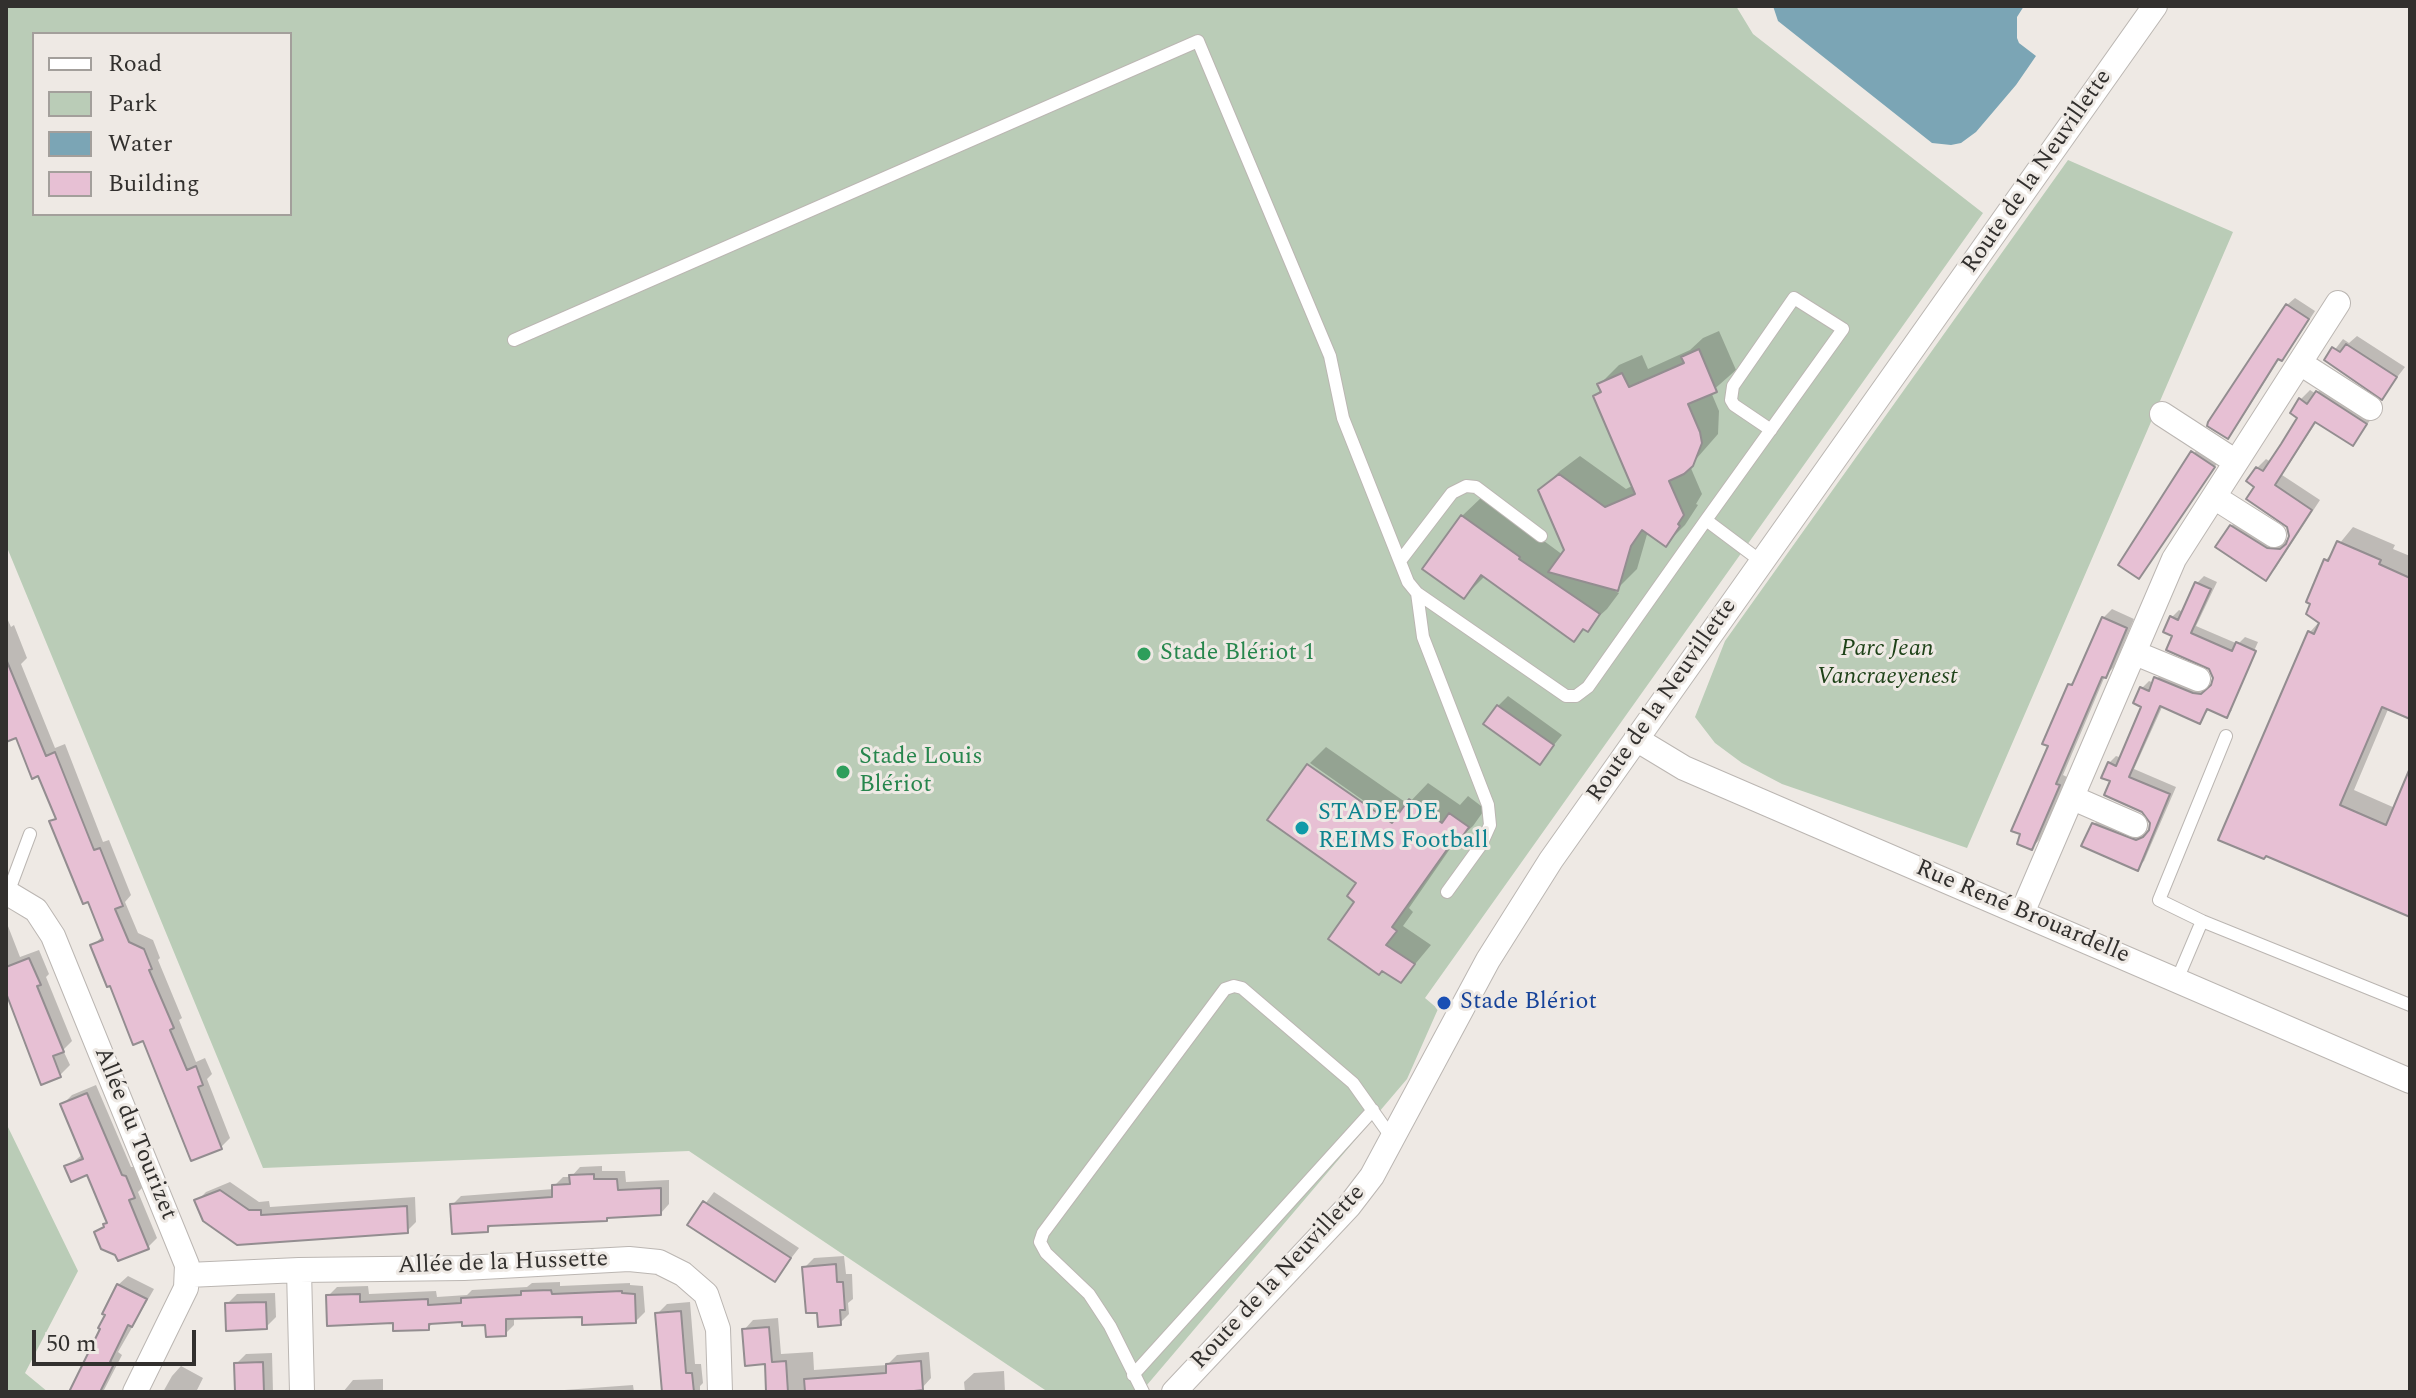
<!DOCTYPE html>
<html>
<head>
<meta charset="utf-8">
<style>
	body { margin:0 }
	#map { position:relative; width:2416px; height:1398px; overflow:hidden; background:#eee9e4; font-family:Spectral,serif }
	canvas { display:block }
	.frame { position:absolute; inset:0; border:8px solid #32302e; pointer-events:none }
	.legend { position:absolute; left:32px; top:32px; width:260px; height:184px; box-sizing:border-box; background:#eee9e4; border:2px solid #a39f9b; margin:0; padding:10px 14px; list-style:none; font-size:24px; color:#32302e }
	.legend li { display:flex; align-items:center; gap:16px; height:40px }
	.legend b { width:40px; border:2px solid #a39f9b }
	.scale { position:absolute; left:32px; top:1330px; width:164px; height:36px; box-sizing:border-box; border:4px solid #32302e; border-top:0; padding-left:10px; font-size:24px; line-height:28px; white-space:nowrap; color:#32302e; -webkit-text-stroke:6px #eee9e4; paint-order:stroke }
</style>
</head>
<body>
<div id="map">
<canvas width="2416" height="1398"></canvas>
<div class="frame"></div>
<ul class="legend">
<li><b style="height:10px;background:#fff"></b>Road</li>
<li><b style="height:22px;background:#baccb7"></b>Park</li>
<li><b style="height:22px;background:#7ba5b5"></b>Water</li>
<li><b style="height:22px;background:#e7c0d4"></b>Building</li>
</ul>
<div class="scale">50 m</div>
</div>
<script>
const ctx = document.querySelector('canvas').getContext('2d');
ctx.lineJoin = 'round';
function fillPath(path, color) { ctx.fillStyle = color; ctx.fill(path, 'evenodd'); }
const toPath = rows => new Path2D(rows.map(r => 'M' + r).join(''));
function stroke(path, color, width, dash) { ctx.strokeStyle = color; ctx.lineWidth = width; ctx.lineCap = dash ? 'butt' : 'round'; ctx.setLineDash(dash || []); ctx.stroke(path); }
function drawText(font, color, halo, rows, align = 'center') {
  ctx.font = font + ' Spectral,serif'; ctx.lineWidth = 6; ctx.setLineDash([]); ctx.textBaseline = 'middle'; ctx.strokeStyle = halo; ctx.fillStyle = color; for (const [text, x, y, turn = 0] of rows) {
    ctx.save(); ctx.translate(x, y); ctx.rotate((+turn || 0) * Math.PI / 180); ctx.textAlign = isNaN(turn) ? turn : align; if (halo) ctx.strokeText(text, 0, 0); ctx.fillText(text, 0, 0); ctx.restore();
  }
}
fillPath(toPath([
	[6,6,1736,6,1753,34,1983,213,1425,998,1438,1009,1407,1079,1141,1392,1048,1392,689,1151,263,1168,6,545],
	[34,34,290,34,290,214,34,214],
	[2068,160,2233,232,1967,848,1782,784,1742,763,1715,743,1695,717,1725,641],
	[6,1123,78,1271,25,1373,48,1392,6,1392]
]), '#baccb7');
fillPath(toPath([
	[1773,6,2024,6,2017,17,2017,38,2019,43,2036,56,2016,85,1976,132,1961,143,1951,145,1932,143,1778,21]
]), '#7ba5b5');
fillPath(toPath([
	[2295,298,2315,311,2289,351,2282,359,2280,358,2235,429,2227,436,2287,305],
	[1719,331,1736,370,1711,392,1719,411,1718,434,1690,466,1702,494,1696,504,1698,505,1685,525,1666,544,1648,531,1637,569,1615,591,1619,593,1607,609,1574,639,1485,576,1464,597,1462,516,1483,496,1563,555,1566,550,1540,491,1560,471,1580,456,1626,489,1634,485,1595,396,1602,389,1599,385,1619,365,1642,355,1648,369,1690,350,1703,338],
	[2357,336,2405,367,2382,397,2327,360,2343,339,2349,343],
	[2326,383,2375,414,2352,444,2317,421,2282,475,2320,500,2275,569,2266,578,2231,526,2240,517,2276,540,2290,540,2289,526,2257,486,2257,468,2266,459,2271,462,2300,417,2293,412,2301,399,2310,390,2316,394],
	[2199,446,2220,459,2145,570,2120,565],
	[2353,527,2395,545,2393,549,2410,556,2410,716,2389,707,2354,790,2395,808,2410,773,2410,915,2267,854,2310,632,2320,621,2313,603,2308,601,2326,560],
	[2204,576,2217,582,2196,626,2238,644,2245,637,2258,642,2228,710,2232,710,2226,716,2210,708,2200,721,2163,705,2134,769,2176,787,2144,861,2137,868,2094,824,2101,817,2144,834,2151,832,2152,822,2112,780,2109,763,2116,756,2122,758,2144,706,2142,688,2149,681,2154,683,2163,671,2201,687,2210,688,2214,684,2215,678,2211,668,2175,635,2172,617,2179,610,2183,612,2197,583],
	[2112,609,2134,619,2114,667,2105,676,2063,775,2067,777,2040,839,2032,848,2050,745,2070,685,2078,676,2103,618],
	[6,616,11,627,14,625,27,658,21,664,55,748,65,744,103,842,109,840,131,895,125,902,138,933,153,940,160,958,158,960,182,1018,179,1020,196,1062,205,1058,212,1074,207,1079,230,1138,221,1147,144,1039,93,945,104,935,52,822,57,817,39,774,17,735,6,733],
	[1508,696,1562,735,1540,762,1498,706],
	[1326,747,1408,804,1428,783,1460,805,1468,796,1485,809,1473,826,1454,843,1409,908,1413,912,1403,926,1431,945,1401,981,1356,901,1359,883,1269,820,1308,765,1308,767,1399,831,1401,827,1310,763],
	[6,921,20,957,39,950,49,974,46,977,72,1041,63,1050,70,1065,60,1075,42,1082,6,991],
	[96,1085,131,1167,136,1167,143,1187,138,1192,157,1238,148,1247,97,1232,108,1222,88,1173,67,1167,83,1154,63,1104,72,1095],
	[602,1166,602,1171,625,1171,626,1182,669,1180,669,1204,661,1213,610,1216,606,1219,493,1224,487,1230,452,1205,461,1196,554,1189,554,1186,563,1177,571,1177,580,1167],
	[230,1182,259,1202,269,1201,270,1207,415,1197,416,1222,407,1231,238,1243,197,1201,206,1192],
	[714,1192,799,1248,775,1279,690,1224],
	[844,1256,846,1274,852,1274,853,1299,848,1303,849,1314,840,1323,819,1311,804,1268,814,1258],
	[128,1276,154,1289,118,1352,122,1355,104,1390,77,1392,118,1285],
	[560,1282,560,1286,630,1283,630,1285,643,1286,645,1312,636,1321,583,1315,514,1317,514,1325,505,1334,487,1323,464,1319,435,1321,428,1328,395,1321,328,1296,337,1287,368,1286,369,1294,436,1291,437,1297,467,1295,472,1290,527,1287,532,1283],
	[275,1293,276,1317,266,1327,227,1304,237,1294],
	[690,1302,695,1364,701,1364,703,1383,700,1386,700,1392,664,1392,657,1314,667,1304],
	[778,1318,781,1354,813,1352,814,1370,887,1365,897,1355,929,1352,931,1378,922,1388,914,1388,910,1392,756,1392,768,1390,766,1362,744,1330,753,1320],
	[272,1353,273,1392,237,1392,236,1364,246,1354],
	[181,1366,203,1378,196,1392,163,1392,172,1376],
	[1004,1371,1005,1392,965,1392,964,1382,974,1373],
	[383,1379,383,1392,343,1392,353,1380],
	[633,1385,634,1392,537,1392]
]), '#0003');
const building = toPath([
	[2286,304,2309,319,2282,361,2278,359,2228,439,2207,426,2208,422,2286,304],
	[2346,344,2397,377,2382,400,2324,360,2332,347,2340,352,2346,344],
	[1699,349,1717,392,1688,404,1700,432,1702,443,1693,466,1684,474,1669,481,1684,515,1678,524,1680,526,1666,547,1642,530,1631,546,1618,591,1548,572,1564,550,1538,490,1559,474,1605,507,1635,494,1593,396,1601,392,1597,384,1622,373,1629,387,1684,363,1681,357,1699,349],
	[2316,391,2367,424,2353,446,2315,422,2275,485,2312,510,2266,581,2215,547,2230,525,2267,548,2280,549,2286,544,2289,536,2287,527,2246,499,2254,487,2246,481,2256,467,2263,471,2281,444,2297,418,2290,413,2299,398,2307,404,2316,391],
	[2191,451,2215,467,2139,579,2118,565,2191,451],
	[1461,515,1520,557,1519,559,1600,614,1588,632,1583,629,1574,642,1481,575,1464,599,1422,569,1461,515],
	[2337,541,2381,560,2379,564,2410,578,2410,719,2382,707,2340,805,2386,825,2410,768,2410,917,2266,856,2264,859,2218,840,2308,631,2314,634,2319,623,2306,614,2310,604,2306,602,2324,559,2328,561,2337,541],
	[2195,582,2211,589,2191,633,2232,651,2236,642,2256,651,2227,718,2207,709,2200,724,2160,706,2129,777,2170,794,2138,871,2081,846,2092,823,2136,840,2143,837,2149,830,2150,823,2142,812,2104,795,2110,781,2101,778,2108,762,2116,766,2141,707,2133,703,2140,687,2149,691,2154,677,2193,693,2201,694,2211,685,2213,678,2209,669,2166,650,2172,636,2163,632,2170,616,2178,620,2195,582],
	[2102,617,2127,628,2106,678,2102,677,2056,784,2060,785,2032,850,2017,844,2020,834,2011,831,2048,746,2042,744,2068,684,2072,685,2102,617],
	[6,659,46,756,55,752,94,850,100,848,123,906,115,909,129,942,144,949,152,969,149,970,174,1028,170,1030,187,1070,196,1066,203,1085,198,1087,222,1149,191,1161,143,1041,133,1045,110,986,107,987,90,945,103,940,88,902,83,904,49,821,56,819,38,776,32,779,16,738,6,742,6,659],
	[1497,705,1554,745,1540,765,1483,724,1497,705],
	[1307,764,1392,823,1409,799,1442,823,1449,813,1469,827,1455,847,1451,844,1392,927,1397,931,1386,945,1415,964,1401,983,1382,971,1379,975,1328,939,1354,902,1347,896,1356,883,1267,820,1307,764],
	[29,958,41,985,37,986,64,1052,53,1056,61,1077,41,1085,6,993,6,967,29,958],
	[87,1093,122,1175,126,1176,135,1198,129,1200,149,1249,118,1261,115,1255,101,1249,94,1232,104,1227,103,1224,107,1223,87,1175,71,1182,64,1166,83,1159,60,1104,87,1093],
	[594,1174,594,1179,617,1179,618,1190,661,1188,661,1215,607,1218,607,1221,488,1226,488,1232,452,1234,450,1204,552,1197,552,1185,570,1184,569,1175,594,1174],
	[220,1190,249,1210,261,1210,261,1215,407,1206,408,1233,237,1245,203,1221,194,1200,220,1190],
	[703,1201,791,1258,775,1282,687,1225,703,1201],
	[836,1264,837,1282,843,1282,845,1310,840,1310,841,1325,818,1327,817,1313,806,1313,802,1267,836,1264],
	[117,1284,147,1299,132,1327,128,1325,110,1362,114,1364,100,1392,69,1392,100,1329,98,1328,105,1315,102,1314,117,1284],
	[551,1290,552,1294,622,1291,622,1293,635,1294,636,1323,582,1325,582,1317,506,1319,506,1336,486,1337,485,1325,462,1326,462,1322,429,1324,429,1330,393,1331,393,1323,327,1326,326,1295,360,1294,360,1302,428,1299,428,1305,461,1303,461,1298,521,1295,521,1291,551,1290],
	[266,1302,267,1329,226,1331,225,1303,266,1302],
	[681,1311,686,1373,692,1373,694,1392,662,1392,655,1313,681,1311],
	[769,1327,772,1362,786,1361,788,1392,766,1392,765,1364,745,1366,742,1329,769,1327],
	[921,1361,923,1390,905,1392,805,1392,804,1379,886,1373,886,1364,921,1361],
	[263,1362,264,1392,235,1392,234,1363,263,1362]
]);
fillPath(building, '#e7c0d4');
stroke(building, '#938d90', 2);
const service = toPath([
	[514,340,1198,41,1330,356,1343,418,1408,582,1417,593,1566,696,1576,696,1588,687,1706,520],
	[1400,561,1452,493,1466,486,1476,487,1541,536],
	[1762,562,1706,520,1843,329,1794,298,1733,386,1731,400,1734,405,1771,430],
	[1417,593,1423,637,1488,805,1490,825,1481,845,1447,892],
	[8,893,30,834],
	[2202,921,2159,900,2226,736],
	[2177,980,2202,921,2410,1005],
	[1133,1375,1373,1110],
	[1143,1392,1110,1326,1089,1294,1046,1253,1040,1242,1043,1233,1225,989,1234,986,1242,988,1353,1083,1392,1138]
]);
const minor = toPath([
	[2300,363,2370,408],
	[2162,414,2236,462],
	[2214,497,2274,535],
	[2135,653,2198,679],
	[1636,739,1684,768,2410,1081],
	[2073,798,2135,825],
	[6,892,36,910,53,936,187,1265,186,1288,135,1392],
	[2022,913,2174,559,2338,303],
	[299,1270,302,1392],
	[188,1275,299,1270,464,1268,629,1259,659,1262,683,1274,706,1294,718,1329,720,1392],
	[1174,1392,1349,1206,1372,1176,1488,960,1551,860,2155,6]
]);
stroke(service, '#bbb6b2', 14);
stroke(minor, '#bbb6b2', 26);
stroke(service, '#fff', 12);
stroke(minor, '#fff', 24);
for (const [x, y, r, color] of [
	[1144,654,8,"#2e9e5b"],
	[843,772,8,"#2e9e5b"],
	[1302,828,8,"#0f9aa8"],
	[1444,1003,8,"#1a4fb4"]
]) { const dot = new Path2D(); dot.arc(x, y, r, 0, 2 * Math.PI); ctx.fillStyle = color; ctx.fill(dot); stroke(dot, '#eee9e4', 3); }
drawText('24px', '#32302e', '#eee9e4', [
	["Route de la Neuvillette",2038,172,-55],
	["Route de la Neuvillette",1663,701,-55],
	["Rue René Brouardelle",2022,913,23],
	["Allée du Tourizet",134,1134,68],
	["Allée de la Hussette",503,1264,-2],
	["Route de la Neuvillette",1279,1278,-47]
]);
drawText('italic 24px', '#1e4218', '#eee9e4', [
	["Parc Jean",1887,650],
	["Vancraeyenest",1887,678]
]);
drawText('24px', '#27864d', '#eee9e4', [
	["Stade Blériot 1",1160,654],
	["Stade Louis",859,758],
	["Blériot",859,786]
], 'left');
drawText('24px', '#0d838f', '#eee9e4', [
	["STADE DE",1318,814],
	["REIMS Football",1318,842]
], 'left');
drawText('24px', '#164399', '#eee9e4', [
	["Stade Blériot",1460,1003]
], 'left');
</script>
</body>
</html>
